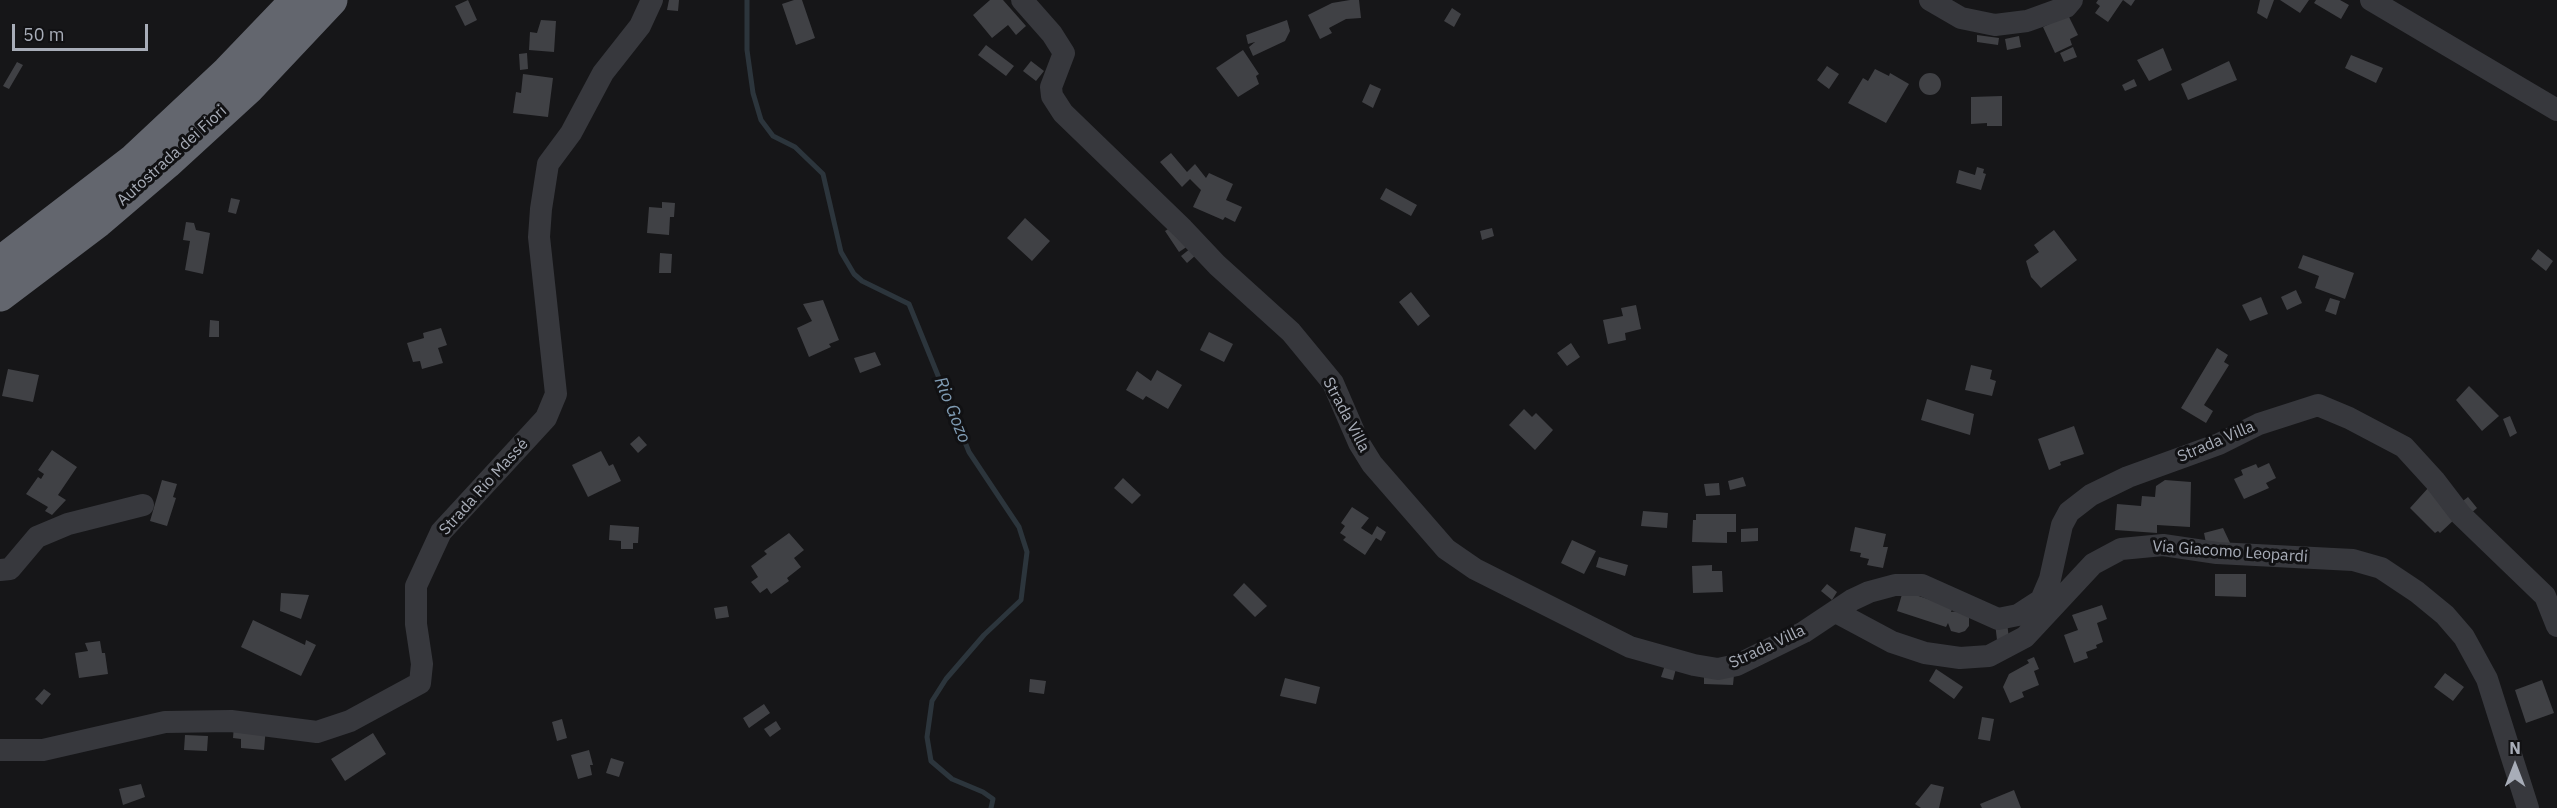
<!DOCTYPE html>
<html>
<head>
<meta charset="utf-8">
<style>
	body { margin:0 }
	#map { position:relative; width:2557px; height:808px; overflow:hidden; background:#161618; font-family:"IBM Plex Sans",sans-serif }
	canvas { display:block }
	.north { position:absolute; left:2485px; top:736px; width:60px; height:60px; -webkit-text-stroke:4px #111113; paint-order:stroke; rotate:0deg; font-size:16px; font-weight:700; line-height:24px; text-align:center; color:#a8adb8 }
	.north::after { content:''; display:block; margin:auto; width:21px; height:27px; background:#a8adb8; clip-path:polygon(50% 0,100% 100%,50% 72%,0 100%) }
	.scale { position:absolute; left:12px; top:24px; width:136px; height:27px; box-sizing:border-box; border:3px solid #a8adb8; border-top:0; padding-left:8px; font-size:18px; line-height:21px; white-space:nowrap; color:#a8adb8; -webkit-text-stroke:4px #111113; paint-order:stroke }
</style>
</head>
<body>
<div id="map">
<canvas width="2557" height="808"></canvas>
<div class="north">N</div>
<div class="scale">50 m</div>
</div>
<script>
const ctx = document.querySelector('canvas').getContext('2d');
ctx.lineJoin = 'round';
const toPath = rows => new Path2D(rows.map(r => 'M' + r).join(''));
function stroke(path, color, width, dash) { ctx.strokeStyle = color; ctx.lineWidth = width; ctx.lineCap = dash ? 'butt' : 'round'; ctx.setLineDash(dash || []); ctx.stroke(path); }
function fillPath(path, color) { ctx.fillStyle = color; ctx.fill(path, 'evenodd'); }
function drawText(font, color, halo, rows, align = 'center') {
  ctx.font = font + ' "IBM Plex Sans",sans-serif'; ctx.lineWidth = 6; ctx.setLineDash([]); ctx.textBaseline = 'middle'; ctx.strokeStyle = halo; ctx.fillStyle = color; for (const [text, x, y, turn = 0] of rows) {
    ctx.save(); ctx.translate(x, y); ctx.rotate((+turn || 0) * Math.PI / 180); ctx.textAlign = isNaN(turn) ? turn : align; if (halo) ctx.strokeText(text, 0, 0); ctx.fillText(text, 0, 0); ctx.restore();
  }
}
stroke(toPath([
	[747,0,747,50,753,93,761,120,773,136,795,147,823,174,841,252,854,274,862,281,909,304,969,452,1019,527,1027,552,1021,600,984,635,946,679,932,701,927,737,931,761,952,779,983,792,993,799,991,808]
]), '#2c353c', 5);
fillPath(toPath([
	[468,0,477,20,465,26,455,6],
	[669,0,679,0,678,11,667,10],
	[794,0,802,0,815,38,796,45,782,4],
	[990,0,1003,0,1026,26,1016,35,1008,25,992,38,973,15],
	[1350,0,1359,0,1361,18,1346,19,1329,28,1332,33,1320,39,1308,15,1332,3],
	[2098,0,2135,0,2131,6,2123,0,2108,22,2095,13,2100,6,2096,3],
	[2260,0,2274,0,2267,19,2257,13],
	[2280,0,2309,0,2300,13],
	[2316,0,2340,0,2349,5,2341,19,2314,3],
	[1452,8,1461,14,1454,27,1444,21],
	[2068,15,2078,35,2070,39,2072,45,2055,53,2043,27],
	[541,20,556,21,554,52,529,50,530,32,537,33],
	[1287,20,1290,31,1285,41,1253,56,1249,47,1255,42,1248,44,1246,35],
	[1977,35,1999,38,1998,45,1977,42],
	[2019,36,2021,47,2007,50,2005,39],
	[986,45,1014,66,1006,76,978,55],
	[2073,47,2077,57,2064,62,2060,53],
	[2163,48,2172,70,2149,81,2137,60],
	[1243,50,1259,74,1256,76,1259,84,1238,97,1216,68],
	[527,53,528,69,520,70,519,54],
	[2351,55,2383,68,2376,83,2345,68],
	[1031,61,1044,71,1036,81,1023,71],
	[2229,61,2237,80,2188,100,2181,84],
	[17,62,23,65,9,89,3,86],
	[1827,66,1839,74,1829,89,1817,80],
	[1875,69,1889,76,1890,73,1909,84,1886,123,1848,103,1863,78,1868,81],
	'1919 84a11 11 0 1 1 22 0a11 11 0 1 1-22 0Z',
	[523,74,553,78,548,117,513,113,516,92,521,93],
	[2134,79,2137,86,2125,91,2122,85],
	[1370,84,1381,89,1373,108,1362,102],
	[2002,96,2002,126,1987,126,1987,123,1971,124,1971,97],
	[1171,153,1187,172,1195,164,1206,178,1209,173,1233,184,1226,200,1242,207,1235,222,1225,217,1223,220,1193,207,1201,190,1190,179,1182,187,1160,162],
	[1977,167,1984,169,1983,173,1986,174,1981,190,1956,183,1959,170,1975,175],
	[1386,188,1417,205,1411,216,1380,199],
	[231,198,240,200,236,214,228,212],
	[662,202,675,203,674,217,670,217,669,235,647,233,649,207,662,208],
	[1025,218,1050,241,1032,261,1007,238],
	[186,222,194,223,196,230,210,233,203,274,185,270,190,241,183,240],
	[1173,226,1191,244,1179,252,1165,231],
	[1492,228,1494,236,1482,240,1480,231],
	[2054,230,2077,260,2041,288,2031,277,2026,261,2039,252,2034,245],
	[1191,248,1196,255,1187,263,1181,256],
	[2538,249,2553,261,2546,271,2531,259],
	[660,253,672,254,671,273,659,273],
	[2303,255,2354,273,2345,299,2315,288,2319,276,2298,268],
	[2296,290,2302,303,2287,310,2281,297],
	[1411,292,1430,316,1418,326,1399,302],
	[2261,297,2268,314,2250,321,2242,305],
	[2330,298,2340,301,2336,315,2325,311],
	[823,300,839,340,829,344,831,347,809,357,797,328,812,321,803,304],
	[1636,305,1641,329,1625,333,1626,340,1608,344,1603,320,1623,316,1621,308],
	[210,320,219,321,219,337,209,337],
	[441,328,447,345,438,348,443,363,422,369,420,361,413,362,407,343,424,338,423,333],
	[1209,332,1233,344,1224,362,1200,350],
	[1571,343,1580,357,1567,366,1557,353],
	[2217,348,2228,355,2224,362,2229,365,2204,405,2213,411,2206,423,2181,408],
	[875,352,881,365,860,373,854,358],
	[1971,365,1992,370,1990,379,1996,381,1992,396,1965,390],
	[8,369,39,375,33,402,2,396],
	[1157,370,1182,385,1168,409,1146,396,1143,400,1126,390,1137,371,1151,381],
	[2469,386,2499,416,2482,431,2456,400],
	[1927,399,1974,414,1970,435,1921,420],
	[1524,409,1532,417,1536,413,1553,430,1535,450,1509,425],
	[2510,416,2517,433,2510,437,2503,419],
	[2074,426,2084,454,2060,462,2061,465,2049,470,2038,439],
	[639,436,647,445,638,453,630,444],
	[52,450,77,467,58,495,66,500,52,515,45,511,48,507,26,494,38,477,41,479,44,474,38,470],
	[601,451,609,466,613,464,621,481,588,497,572,465],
	[2269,463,2276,478,2266,483,2269,488,2244,499,2234,479,2243,475,2241,470,2256,464,2258,468],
	[1743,477,1746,486,1730,490,1728,481],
	[1123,478,1141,495,1132,504,1114,488],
	[162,480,177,484,173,497,176,498,167,526,150,521],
	[2165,480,2191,482,2190,527,2157,525,2157,533,2115,530,2117,504,2141,506,2142,496,2155,497,2156,486],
	[1719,483,1720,495,1706,496,1704,484],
	[2429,487,2457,517,2440,533,2438,531,2435,533,2410,508],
	[2468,497,2477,508,2469,515,2459,504],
	[1352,507,1369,518,1361,528,1372,535,1377,526,1386,532,1381,541,1376,538,1365,555,1343,540,1346,537,1340,533,1345,526,1341,523],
	[1643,511,1668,513,1667,528,1641,526],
	[1696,514,1736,514,1736,532,1727,532,1727,543,1692,542,1693,520,1696,520],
	[610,525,639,527,638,543,633,543,633,549,621,549,621,541,609,540],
	[1855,527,1886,534,1883,547,1888,547,1883,568,1867,565,1869,559,1860,557,1861,553,1850,551],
	[1758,528,1758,541,1741,542,1741,529],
	[2223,528,2232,547,2206,543,2204,533],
	[789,533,804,550,794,558,801,567,787,578,789,581,771,594,767,588,760,593,751,582,758,577,751,566,767,554,764,551],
	[1572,540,1596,551,1584,574,1561,563],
	[1599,557,1628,565,1625,576,1596,567],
	[1712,565,1712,571,1722,571,1723,592,1693,593,1692,566],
	[2215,574,2246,574,2246,597,2215,596],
	[1244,583,1267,606,1255,617,1233,595],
	[1827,584,1837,592,1832,600,1821,591],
	[1903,591,1953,607,1951,612,1958,611,1969,617,1969,626,1965,631,1959,633,1951,631,1948,623,1946,627,1897,611],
	[281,593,309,595,301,619,280,611],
	[2102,605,2107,619,2097,623,2103,642,2096,645,2097,648,2086,652,2088,658,2074,663,2064,635,2078,630,2072,615],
	[727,606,729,617,716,619,714,608],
	[253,620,305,645,306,640,316,645,301,676,241,647],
	[2007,622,2009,639,1997,640,1995,623],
	[100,641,102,653,105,653,108,674,79,678,75,653,88,651,85,643],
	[2034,657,2039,669,2034,671,2039,685,2022,692,2024,697,2010,703,2003,687,2009,674,2029,663,2027,660],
	[1666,662,1677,665,1673,680,1661,677],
	[1936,669,1963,687,1954,699,1929,681],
	[2445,673,2464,687,2453,701,2434,687],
	[1704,674,1734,675,1733,685,1704,684],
	[1285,678,1320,687,1316,704,1280,696],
	[1030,679,1046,681,1044,694,1029,692],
	[2542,680,2554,713,2526,723,2515,690],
	[44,689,51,694,42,705,35,699],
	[764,704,770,713,749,728,743,718],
	[1982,717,1994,719,1990,741,1978,739],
	[562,719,567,738,557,741,552,722],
	[776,721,781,729,770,737,764,729],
	[234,725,266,727,264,750,241,748,241,739,233,738],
	[373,733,386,754,345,781,331,759],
	[185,735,208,736,207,751,184,750],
	[589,750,593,765,590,765,592,775,578,779,571,755],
	[611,758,624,762,619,777,606,773],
	[141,784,145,797,123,805,119,789],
	[1931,784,1944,787,1939,808,1921,808,1915,804],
	[2014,790,2021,808,1982,808,1980,804]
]), '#404145');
stroke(toPath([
	[1022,0,1052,34,1064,53,1051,87,1052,96,1063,113,1183,229,1217,265,1291,332,1333,383,1359,443,1372,464,1446,549,1475,569,1630,647,1694,665,1718,669,1737,665,1804,632,1852,600,1869,592,1895,585,1922,585,1998,619,2018,615,2041,600,2050,579,2062,525,2069,512,2091,495,2128,477,2219,444,2259,424,2318,405,2349,418,2404,447,2435,481,2461,515,2545,596,2557,626],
	[1930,0,1961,18,1995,25,2027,21,2066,7,2072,0],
	[2371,0,2557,110],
	[0,570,10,569,37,537,68,524,143,505],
	[1836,612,1892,642,1925,653,1960,658,1989,656,2025,637,2093,564,2121,549,2163,545,2217,553,2353,560,2381,568,2417,592,2445,615,2464,637,2487,679,2528,808],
	[0,750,43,750,165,722,231,721,317,732,350,721,420,683,422,664,416,624,416,586,441,532,546,418,556,394,539,237,541,209,548,164,571,133,603,73,640,26,652,0]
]), '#37383d', 22);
stroke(toPath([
	[0,263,134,160,228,72,297,0],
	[0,295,98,221,166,163,249,87,331,0]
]), '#63666e', 33);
drawText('16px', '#a8adb8', '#111113', [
	["Autostrada dei Fiori",172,156,-42],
	["Strada Villa",1346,415,62],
	["Strada Villa",2216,442,-23],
	["Strada Rio Massé",484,487,-48],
	["Via Giacomo Leopardi",2230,552,4],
	["Strada Villa",1767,647,-25]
]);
drawText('italic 18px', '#7f9bb3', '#111113', [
	["Rio Gozo",952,410,68]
]);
</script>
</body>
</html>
